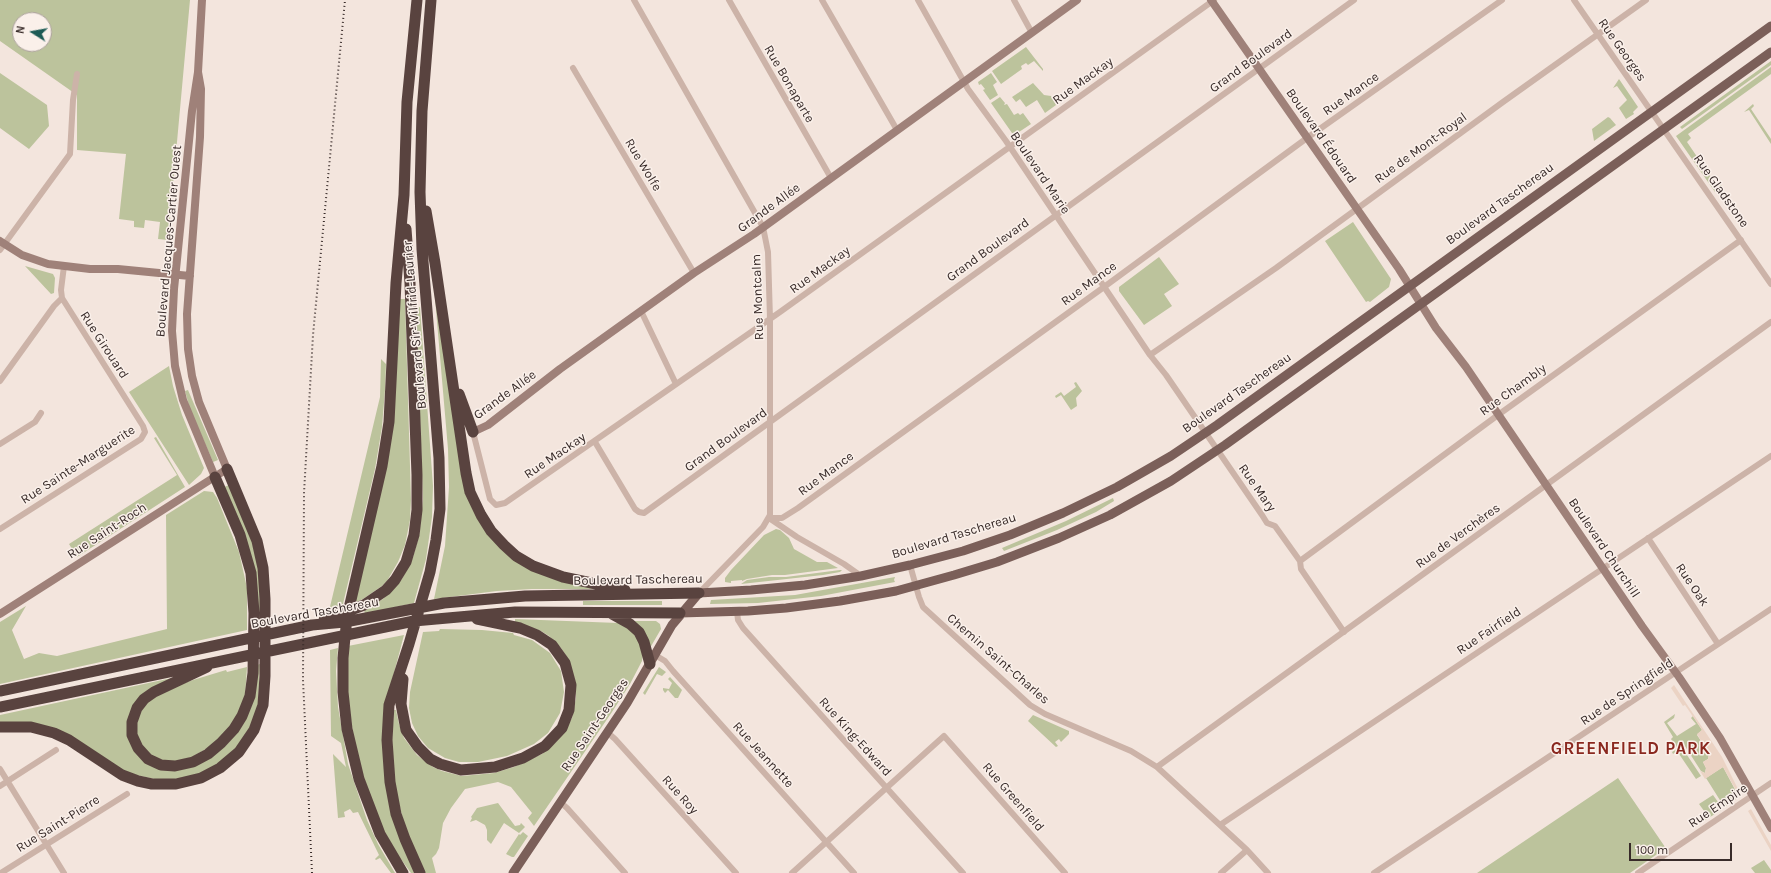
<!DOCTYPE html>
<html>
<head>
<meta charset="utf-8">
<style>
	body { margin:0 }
	#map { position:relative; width:1771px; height:873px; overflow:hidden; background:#f3e5dd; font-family:Karla,sans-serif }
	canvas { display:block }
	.north { position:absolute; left:12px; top:12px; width:40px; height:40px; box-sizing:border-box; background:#faf0ea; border:1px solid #aca19d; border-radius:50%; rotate:281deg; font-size:11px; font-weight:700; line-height:16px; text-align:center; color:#382b29 }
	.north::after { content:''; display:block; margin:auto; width:14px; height:18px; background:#1d5b55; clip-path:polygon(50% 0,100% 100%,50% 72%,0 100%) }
	.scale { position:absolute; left:1629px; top:843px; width:103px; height:18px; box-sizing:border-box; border:2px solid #382b29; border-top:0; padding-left:5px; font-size:12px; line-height:14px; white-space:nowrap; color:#382b29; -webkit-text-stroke:3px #faf0ea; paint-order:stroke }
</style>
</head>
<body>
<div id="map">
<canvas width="1771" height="873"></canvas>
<div class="north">N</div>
<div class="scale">100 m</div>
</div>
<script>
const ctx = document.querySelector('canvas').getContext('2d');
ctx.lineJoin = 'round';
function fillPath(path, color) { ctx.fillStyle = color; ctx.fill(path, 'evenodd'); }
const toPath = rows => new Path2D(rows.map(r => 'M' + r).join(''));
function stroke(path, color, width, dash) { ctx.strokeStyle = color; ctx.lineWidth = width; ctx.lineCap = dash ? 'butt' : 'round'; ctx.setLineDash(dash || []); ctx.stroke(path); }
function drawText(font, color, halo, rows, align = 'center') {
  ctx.font = font + ' Karla,sans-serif'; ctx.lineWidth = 3; ctx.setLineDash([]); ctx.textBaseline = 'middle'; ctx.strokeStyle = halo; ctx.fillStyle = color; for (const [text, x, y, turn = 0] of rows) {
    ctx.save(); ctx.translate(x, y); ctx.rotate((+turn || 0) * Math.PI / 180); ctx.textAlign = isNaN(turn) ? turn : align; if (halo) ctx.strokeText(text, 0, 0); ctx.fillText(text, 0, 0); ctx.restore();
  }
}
fillPath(toPath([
	[0,0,190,0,168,240,158,239,160,222,145,220,144,228,134,227,134,221,119,219,126,154,77,150,77,95,0,41],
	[20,20,44,20,44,44,20,44],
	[1026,47,1043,69,1043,71,1034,61,1028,65,1026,63,1021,66,1022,69,1001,84,992,71],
	[1771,61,1771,65,1682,129,1680,127],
	[1771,67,1771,74,1688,134,1691,138,1687,142,1717,186,1720,184,1723,187,1715,192,1676,136],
	[0,73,47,105,49,126,29,149,0,128],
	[991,73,997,82,993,85,998,95,990,100,983,90,985,89,981,84,979,85,978,82],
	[1619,79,1638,107,1633,112,1634,114,1626,119,1619,108,1627,100,1617,86,1613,88],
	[1033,83,1044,95,1051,96,1056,105,1045,113,1037,100,1026,107,1020,99,1016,102,1012,97],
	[1000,97,1005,103,1004,105,1007,104,1014,115,1018,113,1020,115,1023,113,1031,124,1016,134,1012,133,991,103],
	[1753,104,1754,106,1751,109,1771,139,1771,144,1749,110,1744,112],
	[1608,117,1610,118,1616,125,1594,141,1592,129],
	[1353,222,1391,279,1389,287,1370,302,1368,301,1366,302,1325,241],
	[1159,257,1179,284,1164,294,1172,306,1144,325,1119,291,1119,287],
	[432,264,465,484,498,545,596,589,532,589,497,591,434,599,445,546,449,487,448,449],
	[25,266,53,274,55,278,54,293,51,294],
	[400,299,405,299,411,500,410,520,405,545,398,562,387,581,382,586,363,599,354,603,381,488],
	[420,307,433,486,432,517,426,559,414,603,365,614,364,610,383,599,402,579,413,557,419,536,423,499,416,308],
	[381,359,386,364,385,390,382,427,375,469,342,608,329,611,380,397],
	[169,366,173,386,182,415,204,468,201,474,189,485,129,392],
	[1076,382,1082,391,1076,398,1077,406,1071,410,1061,395,1056,398,1055,396,1061,392,1064,396,1076,387,1074,383],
	[188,390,218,460,213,462,190,409,185,391],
	[156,437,185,487,77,557,69,544,177,475,154,438],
	[229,485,251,537,259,572,261,627,257,628,258,600,224,487],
	[204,491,213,492,217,498,239,552,247,588,247,630,0,684,0,622,26,606,12,630,24,659,39,653,57,656,167,629,166,515],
	[1113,498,1114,501,1096,512,1057,530,1004,551,1002,548,1066,521],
	[776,529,780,530,789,538,794,549,817,562,827,562,838,568,785,575,772,575,747,579,742,581,742,580,731,581,731,583,725,582,725,578,731,570,764,535],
	[840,570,842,570,840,572,823,575,741,584,747,580,769,577,786,577],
	[895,577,894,580,895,582,821,596,758,603,710,604,711,600,795,595],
	[583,601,662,601,662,605,583,605],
	[515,619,618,623,624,625,637,635,643,654,642,661,630,684,612,712,534,826,528,818,532,813,511,787,498,782,465,789,451,808,443,823,439,848,436,854,432,858,436,873,425,873,406,831,395,788,392,740,394,710,396,710,399,724,404,738,417,755,433,767,442,771,462,776,494,773,514,767,542,754,557,741,572,718,576,698,575,680,567,657,561,648,549,636,541,631,515,623],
	[633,621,656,621,660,624,661,629,650,648],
	[440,629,482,630,513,633,514,635,532,640,550,653,561,671,564,692,560,713,548,733,534,744,507,756,478,762,459,762,445,758,428,748,418,736,412,723,409,708,410,692,423,632,439,631],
	[404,635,389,692,384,751,416,873,411,873,395,851,379,821,356,755,348,698,348,646],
	[338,648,336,671,338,707,348,764,367,820,378,844,395,873,391,873,380,858,376,860,375,859,379,855,358,812,353,813,350,809,344,812,345,817,338,818,333,754,346,767,341,743,331,736,330,650],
	[260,664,258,704,253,722,240,745,222,762,202,774,164,781,127,773,78,742,0,723,0,715,181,676,156,686,127,726,156,768,223,748,228,743,238,731,257,665],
	[247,667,245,698,236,718,218,742,192,757,170,763,150,755,137,739,135,723,146,702,173,687,193,680,226,670,227,672],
	[659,667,666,672,662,676,657,674,645,695,643,693],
	[670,677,682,690,678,698,675,698,668,690,665,693,663,690,663,688,669,689,672,683,668,679],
	[1675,714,1674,718,1667,723,1677,736,1696,724,1691,718,1693,716,1702,730,1697,735,1709,753,1708,759,1703,762,1706,768,1705,773,1701,771,1683,743,1676,747,1671,739,1673,737,1664,722],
	[1033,715,1069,731,1069,734,1061,742,1059,739,1055,742,1058,746,1056,747,1028,721],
	[1681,746,1701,776,1696,779,1677,751,1673,754,1672,752],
	[1723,767,1739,797,1726,806,1723,805,1706,778],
	[1618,778,1665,847,1662,848,1663,850,1630,873,1477,873],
	[1713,795,1721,806,1721,810,1704,821,1703,819,1707,815,1699,804],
	[498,803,515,826,520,825,521,823,525,827,519,833,504,823,491,844,487,840,487,830,485,825,476,820,470,822,472,818,471,817,477,808],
	[523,832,528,836,514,857,512,857,506,854,519,834,520,835],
	[1764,860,1771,870,1771,873,1755,873,1751,868]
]), '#bcc39c');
fillPath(toPath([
	[1674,685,1722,757,1740,793,1738,794,1723,767,1705,779,1700,771,1705,773,1706,768,1703,762,1708,759,1709,754,1697,734,1702,730,1685,705,1683,706,1671,688],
	[1751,809,1771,845,1771,851,1748,811]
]), '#ebd3c4');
stroke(toPath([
	[634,0,763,227,768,252,770,319,770,515,763,527,699,593],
	[729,0,831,178],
	[822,0,897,130],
	[918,0,968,89,1006,141,1150,355,1166,375,1262,515,1267,523,1275,526,1300,561,1301,569,1344,632],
	[1014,0,1032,33],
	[1574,0,1771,284],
	[573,68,694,273],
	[0,250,70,154,73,100,77,74],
	[641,311,676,384],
	[1150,355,1276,268,1503,102,1646,0],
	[0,381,54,306,62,298],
	[473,432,490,499,496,505,505,503,780,312,1214,0],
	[595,442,635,509,639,512,644,513,1354,0],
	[0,444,35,422,41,413],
	[769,518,782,518,798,508,1104,287,1307,138,1502,0],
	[769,518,797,537,844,564,861,576],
	[0,529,141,439,145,432,143,426,62,298,61,290,64,266],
	[1648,538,1718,644],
	[1300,561,1498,415,1741,240],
	[910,565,919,597,923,607,1030,705,1045,714,1131,751,1157,767,1247,850,1268,873],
	[737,612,738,620,743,628,963,873],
	[655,655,665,661,673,671,854,873],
	[607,732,615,739,736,873],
	[1157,767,1771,322],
	[0,769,64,873],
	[0,786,56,750],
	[560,802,567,808,625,873],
	[1220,825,1771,456],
	[1,873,127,794],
	[792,873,944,736,1065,873],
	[1221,873,1247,850],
	[1374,873,1771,609],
	[1638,873,1771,783]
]), '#ccb3a8', 6);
stroke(toPath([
	[202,0,198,72,192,111,174,289,172,331,175,366,183,400,215,477],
	[1211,0,1399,269,1436,328,1466,367,1642,626,1679,677,1720,738,1771,828],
	[0,241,22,255,48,264,90,269,118,269,190,276],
	[473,432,488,425,560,369,694,273,754,234,1077,0],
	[0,614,227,469,199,402,192,376,188,349,187,314,200,137,201,89,198,72]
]), '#9f8179', 8);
stroke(toPath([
	[680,613,748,611,786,608,840,601,896,591,954,575,997,562,1059,538,1110,515,1171,481,1225,445,1771,52],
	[513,873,627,703,672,625,699,593,751,590,805,585,861,576,910,565,963,551,1010,535,1063,513,1117,487,1171,456,1217,425,1771,26]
]), '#7b5f59', 9);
stroke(toPath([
	[426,211,435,263,466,473,470,492,481,515,491,531,504,545,516,556,533,566,563,577,625,590],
	[459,394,473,432],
	[612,614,630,624,639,632,644,642,650,664],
	[324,620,364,605,386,590,395,580,406,562,414,535,417,510,417,475,410,283,406,229],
	[207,667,154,692,144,699,137,708,132,722,132,735,138,748,148,759,161,765,175,766,193,762,208,754,221,743,234,729,242,716,250,696,253,673,254,613,251,573,240,535,215,477],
	[403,679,401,704,406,730,418,747,430,759,440,764,461,770,495,767,523,758,545,746,562,728,569,710,571,685,565,663,552,645,537,635,520,628,477,619],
	[0,691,312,625,345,622,444,603,525,596,699,593],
	[0,707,414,621,515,612,680,613],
	[0,727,31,727,54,733,69,740,122,775,138,781,152,784,176,784,201,778,220,768,239,752,254,730,263,705,265,676,265,599,263,568,257,541,227,469],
	[403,873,380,834,359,779,347,729,343,692,343,658,347,617,382,466,389,422,396,283,404,195,407,102,417,0],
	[420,873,405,839,396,814,390,782,387,740,389,705,409,644,430,572,436,540,440,509,439,458,422,249,420,192,422,111,431,0]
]), '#59433f', 11);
stroke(toPath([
	[312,873,303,680,304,493,313,335,345,0]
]), '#382b29', 2, [1, 3]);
drawText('13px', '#382b29', '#faf0ea', [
	["Rue Georges",1622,50,55],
	["Grand Boulevard",1251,61,-36],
	["Rue Mackay",1083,81,-36],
	["Rue Bonaparte",789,84,60],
	["Rue Mance",1351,94,-35],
	["Boulevard Édouard",1321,136,55],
	["Rue de Mont-Royal",1421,148,-36],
	["Rue Wolfe",643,165,59],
	["Boulevard Marie",1040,173,56],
	["Rue Gladstone",1721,191,55],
	["Boulevard Taschereau",1500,204,-36],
	["Grande Allée",769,208,-36],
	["Boulevard Jacques-Cartier Ouest",169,241,-85],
	["Grand Boulevard",988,250,-36],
	["Rue Mackay",820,270,-36],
	["Rue Mance",1089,284,-36],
	["Rue Montcalm",758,297,-92],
	["Boulevard Sir-Wilfrid-Laurier",415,325,-95],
	["Rue Girouard",104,345,57],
	["Rue Chambly",1513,390,-36],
	["Boulevard Taschereau",1237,393,-35],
	["Grande Allée",505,395,-36],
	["Grand Boulevard",726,440,-36],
	["Rue Mackay",555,456,-34],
	["Rue Sainte-Marguerite",78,465,-33],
	["Rue Mance",826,474,-36],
	["Rue Mary",1257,488,55],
	["Rue Saint-Roch",107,531,-33],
	["Boulevard Taschereau",954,536,-17],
	["Rue de Verchères",1458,536,-36],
	["Boulevard Churchill",1604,548,56],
	["Boulevard Taschereau",638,580,-1],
	["Rue Oak",1692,585,56],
	["Boulevard Taschereau",315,613,-10],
	["Rue Fairfield",1489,631,-34],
	["Chemin Saint-Charles",998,659,41],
	["Rue de Springfield",1627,692,-34],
	["Rue Saint-Georges",595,725,-56],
	["Rue King-Edward",855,737,48],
	["Rue Jeannette",763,755,48],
	["Rue Roy",680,795,48],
	["Rue Greenfield",1013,797,49],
	["Rue Empire",1718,806,-34],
	["Rue Saint-Pierre",58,824,-32]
]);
ctx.letterSpacing = '1px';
drawText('bold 17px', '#8a281f', '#faf0ea', [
	["GREENFIELD PARK",1631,749]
]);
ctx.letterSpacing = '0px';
</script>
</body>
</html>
